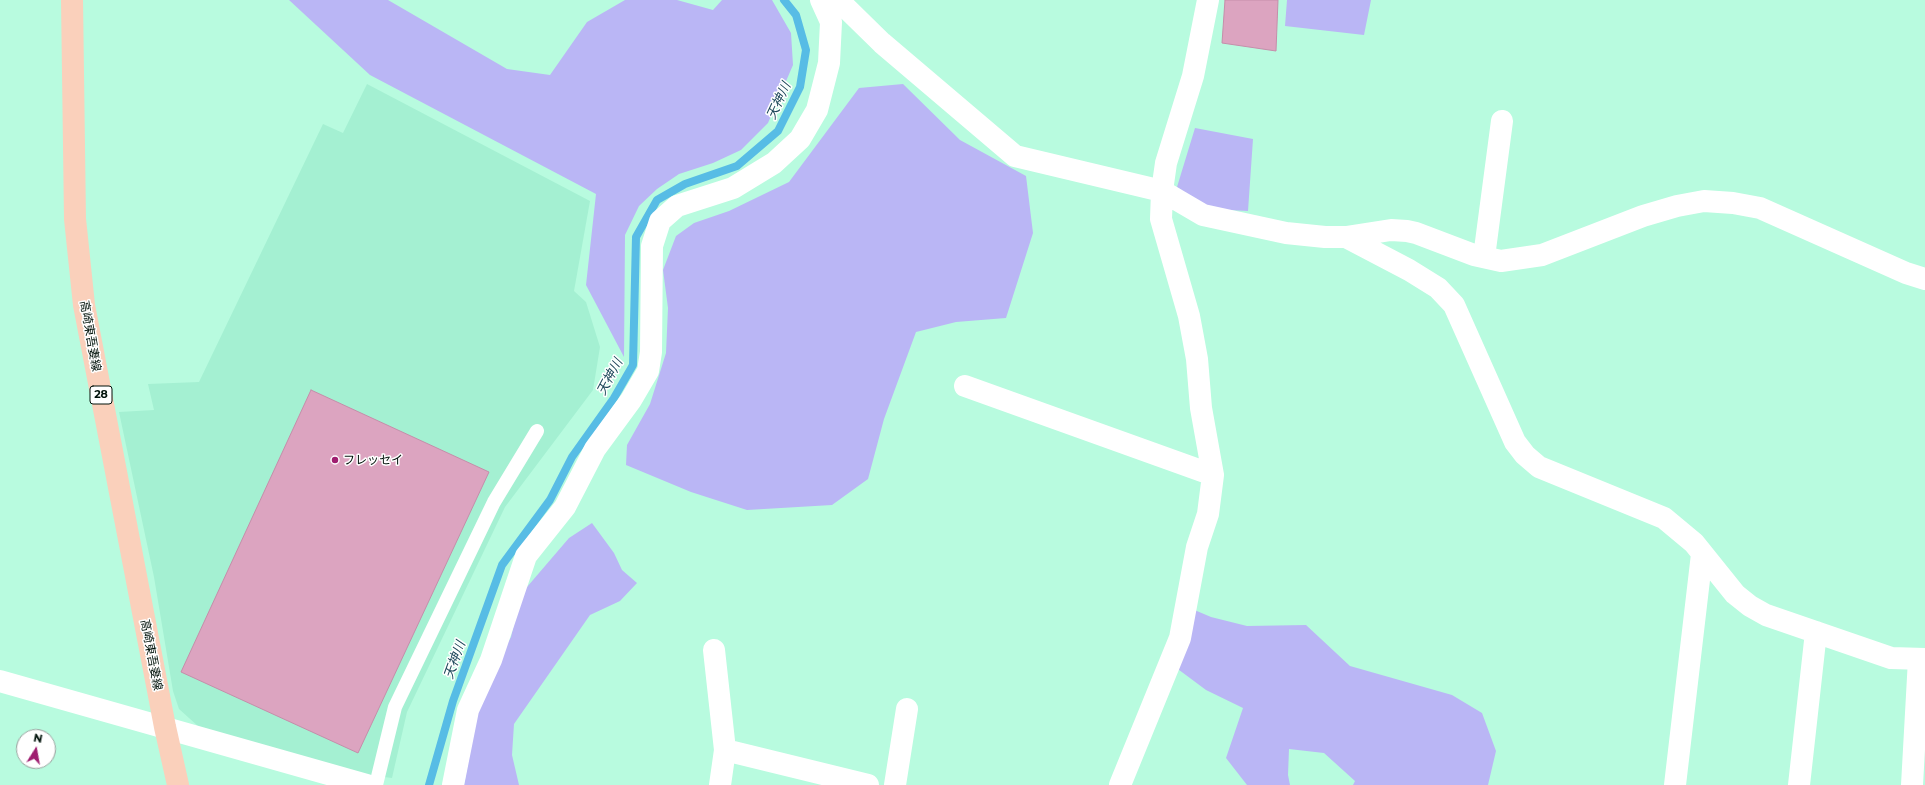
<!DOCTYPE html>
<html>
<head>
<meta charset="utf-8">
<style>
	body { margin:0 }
	#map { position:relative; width:1925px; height:785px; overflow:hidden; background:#b8fbdf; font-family:Montserrat,sans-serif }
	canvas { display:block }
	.north { position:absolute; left:16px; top:729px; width:40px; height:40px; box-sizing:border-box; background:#fff; border:1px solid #99a09d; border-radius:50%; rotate:11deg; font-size:11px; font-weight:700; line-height:16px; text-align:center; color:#00120a }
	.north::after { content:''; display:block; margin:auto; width:14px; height:18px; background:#9f1e70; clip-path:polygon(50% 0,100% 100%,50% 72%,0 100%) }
</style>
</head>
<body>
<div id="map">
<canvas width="1925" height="785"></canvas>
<div class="north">N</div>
</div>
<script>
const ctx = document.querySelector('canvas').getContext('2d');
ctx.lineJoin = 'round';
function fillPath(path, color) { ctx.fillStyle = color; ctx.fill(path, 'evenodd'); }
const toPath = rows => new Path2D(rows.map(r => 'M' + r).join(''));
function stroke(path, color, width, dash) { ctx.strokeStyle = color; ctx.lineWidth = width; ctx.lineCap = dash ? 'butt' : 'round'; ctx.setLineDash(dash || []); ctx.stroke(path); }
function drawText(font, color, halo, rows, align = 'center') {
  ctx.font = font + ' Montserrat,"Noto Sans JP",sans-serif'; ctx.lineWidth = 3; ctx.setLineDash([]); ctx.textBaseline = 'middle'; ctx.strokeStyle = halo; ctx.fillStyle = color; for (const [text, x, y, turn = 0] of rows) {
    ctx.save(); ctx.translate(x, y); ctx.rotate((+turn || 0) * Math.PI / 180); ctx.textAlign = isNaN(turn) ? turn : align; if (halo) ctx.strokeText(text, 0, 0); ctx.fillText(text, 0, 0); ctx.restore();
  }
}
fillPath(toPath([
	[367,84,590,201,574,291,586,302,600,347,593,390,505,507,407,712,392,778,346,772,199,727,179,709,173,691,154,577,119,412,154,410,148,384,199,382,323,124,343,133]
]), '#a4f0d2');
fillPath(toPath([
	[289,0,388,0,507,69,550,75,587,22,625,0,677,0,713,10,722,0,772,0,791,33,793,65,768,123,741,150,713,163,679,174,657,189,639,206,625,235,624,357,586,285,596,194,370,75],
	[1287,0,1371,0,1364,35,1285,26],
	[903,84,960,140,1026,176,1033,233,1006,318,956,322,916,332,884,419,868,479,832,505,747,510,691,492,626,465,627,445,650,404,666,353,668,308,663,270,676,236,694,223,729,211,789,182,859,88],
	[1195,128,1253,139,1248,211,1209,209,1177,187],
	[592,523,614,553,622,570,637,583,620,601,590,615,514,724,512,755,519,785,464,785,477,711,491,673,511,637,521,594,569,538],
	[1185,606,1211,617,1247,626,1306,625,1350,666,1452,695,1482,713,1496,751,1488,785,1353,785,1355,781,1324,753,1289,749,1288,775,1290,785,1247,785,1226,758,1243,708,1206,690,1163,658]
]), '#bab6f5');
stroke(toPath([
	[429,785,453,701,502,565,550,500,572,457,614,398,633,365,636,237,657,200,685,184,737,166,778,131,800,87,806,50,796,15,784,0]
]), '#57bce5', 8);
const building = toPath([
	[1225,0,1278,0,1276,51,1222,43,1225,0],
	[311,390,489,472,358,753,181,672,311,390]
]);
fillPath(building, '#dca4c0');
stroke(building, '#c58eaa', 1);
stroke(toPath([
	[376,785,395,707,494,502,537,431]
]), '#fff', 14);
stroke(toPath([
	[838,0,882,43,1015,156,1162,191,1203,215,1286,233,1325,237,1346,237,1391,230,1407,231,1416,233,1474,255,1501,261,1542,255,1643,216,1677,206,1704,201,1733,203,1760,208,1906,273,1925,279],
	[1346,237,1409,270,1438,288,1454,305,1515,442,1525,455,1539,467,1664,518,1694,543,1735,594,1750,606,1766,615,1891,658,1925,659],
	[1484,257,1502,121],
	[965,386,1213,475],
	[714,650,725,750,720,785],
	[0,681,367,785],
	[725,750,868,785],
	[453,785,468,710,491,660,526,556,565,507,595,449,631,400,648,371,651,352,652,246,660,221,677,206,733,188,774,163,800,139,817,110,829,63,831,22,821,0],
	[895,785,907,709],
	[1120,785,1180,638,1197,547,1208,514,1213,475,1201,408,1197,359,1189,316,1161,219,1162,191,1166,163,1193,76,1208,0],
	[1675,785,1702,554],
	[1799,785,1816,632],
	[1912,785,1919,659]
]), '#fff', 22);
stroke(toPath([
	[72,0,75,219,84,305,165,727,178,785]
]), '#fad0bb', 22);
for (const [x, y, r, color] of [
	[335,460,4,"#9f1e70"]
]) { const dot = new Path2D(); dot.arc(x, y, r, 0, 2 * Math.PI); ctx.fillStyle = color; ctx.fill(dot); stroke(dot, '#fff', 1.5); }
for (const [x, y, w] of [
	[101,395,22]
]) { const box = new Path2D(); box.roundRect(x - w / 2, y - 9, w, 18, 3); ctx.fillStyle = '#fff'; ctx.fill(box); stroke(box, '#00120a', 1); }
drawText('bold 11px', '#00120a', null, [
	["28",101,395]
]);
drawText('12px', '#00120a', '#fff', [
	["高崎東吾妻線",90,336,80],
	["高崎東吾妻線",151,655,79]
]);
drawText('12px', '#00120a', '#fff', [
	["フレッセイ",343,460]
], 'left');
drawText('italic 13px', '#1c4759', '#fff', [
	["天神川",779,101,-65],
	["天神川",610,377,-62],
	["天神川",455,660,-70]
]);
</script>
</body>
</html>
